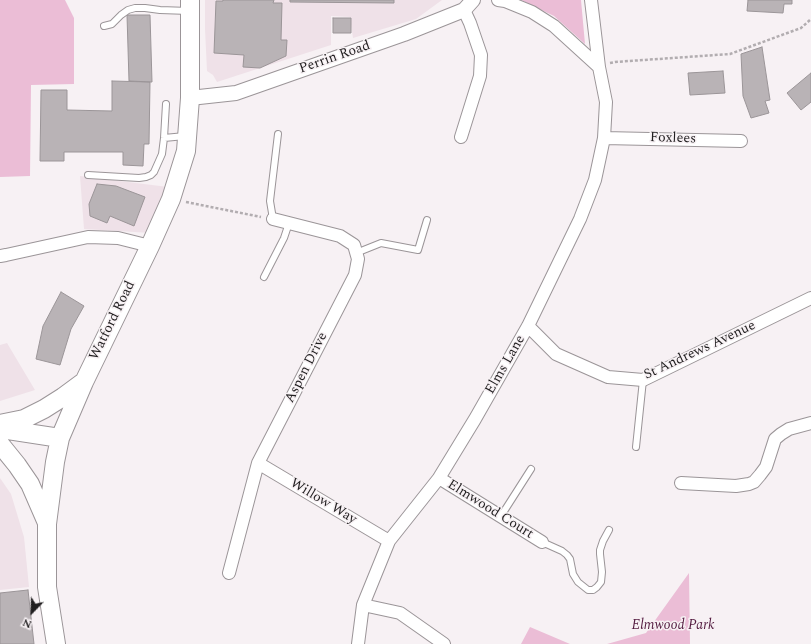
<!DOCTYPE html>
<html>
<head>
<meta charset="utf-8">
<style>
	body { margin:0 }
	#map { position:relative; width:811px; height:644px; overflow:hidden; background:#f7f1f4; font-family:Spectral,serif }
	canvas { display:block }
	.north { position:absolute; left:12px; top:592px; width:40px; height:40px; -webkit-text-stroke:3px #f7f1f4; paint-order:stroke; rotate:203deg; font-size:11px; font-weight:700; line-height:16px; text-align:center; color:#201e1f }
	.north::after { content:''; display:block; margin:auto; width:14px; height:18px; background:#201e1f; clip-path:polygon(50% 0,100% 100%,50% 72%,0 100%) }
</style>
</head>
<body>
<div id="map">
<canvas width="811" height="644"></canvas>
<div class="north">N</div>
</div>
<script>
const ctx = document.querySelector('canvas').getContext('2d');
ctx.lineJoin = 'round';
function fillPath(path, color) { ctx.fillStyle = color; ctx.fill(path, 'evenodd'); }
const toPath = rows => new Path2D(rows.map(r => 'M' + r).join(''));
function stroke(path, color, width, dash) { ctx.strokeStyle = color; ctx.lineWidth = width; ctx.lineCap = dash ? 'butt' : 'round'; ctx.setLineDash(dash || []); ctx.stroke(path); }
function drawText(font, color, halo, rows, align = 'center') {
  ctx.font = font + ' Spectral,serif'; ctx.lineWidth = 3; ctx.setLineDash([]); ctx.textBaseline = 'middle'; ctx.strokeStyle = halo; ctx.fillStyle = color; for (const [text, x, y, turn = 0] of rows) {
    ctx.save(); ctx.translate(x, y); ctx.rotate((+turn || 0) * Math.PI / 180); ctx.textAlign = isNaN(turn) ? turn : align; if (halo) ctx.strokeText(text, 0, 0); ctx.fillText(text, 0, 0); ctx.restore();
  }
}
fillPath(toPath([
	[205,0,442,0,416,19,353,38,350,17,331,16,331,45,217,82,213,75,207,71,205,29],
	[80,176,168,187,151,233,84,229],
	[7,343,35,390,0,401,0,345],
	[0,478,11,494,24,537,29,587,0,590]
]), '#efe1e8');
fillPath(toPath([
	[0,0,65,0,74,18,74,84,31,85,30,176,0,177],
	[521,0,581,0,585,44,554,16],
	[689,573,690,644,607,644,646,633],
	[530,627,570,644,521,644]
]), '#ebbdd6');
const building = toPath([
	[223,0,274,0,273,3,282,3,281,40,287,40,286,56,260,68,243,67,244,55,214,53,216,1,223,1,223,0],
	[290,0,394,0,394,3,290,2,290,0],
	[748,0,792,0,792,4,784,4,783,13,747,11,748,0],
	[127,15,150,15,152,82,129,81,127,15],
	[333,18,351,18,351,33,333,33,333,18],
	[762,47,770,100,765,101,769,113,751,118,743,96,741,54,762,47],
	[723,71,725,93,690,95,688,73,723,71],
	[811,73,811,102,801,110,787,93,811,73],
	[112,81,150,82,149,144,144,144,143,166,123,165,123,152,64,152,64,161,40,161,41,90,67,90,67,110,112,111,112,81],
	[97,184,116,186,145,197,134,226,110,216,107,223,90,216,89,204,97,184],
	[61,292,84,306,71,329,60,365,36,359,43,326,61,292],
	[28,590,34,644,0,644,0,593,28,590]
]);
fillPath(building, '#b9b3b6');
stroke(building, '#9b9598', 1);
const service = toPath([
	[104,26,112,24,121,15,128,10,135,8,145,8,160,10,189,11],
	[164,138,185,136],
	[88,175,139,178,146,177,151,175,154,172,162,154,164,138,166,104],
	[273,219,270,201,278,134],
	[356,253,381,243,418,250,427,220],
	[264,277,284,238,289,223],
	[636,447,643,380],
	[501,516,531,469],
	[542,542,562,551,567,555,570,559,573,574,578,582,588,590,593,590,597,587,601,582,602,572,600,554,600,550,603,541,609,530]
]);
const minor = toPath([
	[498,0,505,1,532,12,554,26,599,67],
	[461,137,480,76,481,55,470,23,464,10],
	[604,138,741,141],
	[0,256,6,255,88,237,118,238,150,246],
	[528,326,556,354,608,377,643,380,811,298],
	[258,463,389,541],
	[439,478,542,542],
	[681,483,736,486,749,484,754,482,760,475,766,467,775,439,781,434,789,429,811,423],
	[229,573,258,463,355,275,358,259,354,245,340,236,273,219],
	[363,605,400,613,444,644],
	[358,644,363,605,389,541,439,478,475,419,528,326,580,219,595,180,604,138,606,102,599,67,591,0]
]);
const tertiary = toPath([
	[190,98,236,93,404,34,464,10,473,0]
]);
const primary = toPath([
	[0,424,24,419,44,409,63,397,82,383],
	[0,429,60,438],
	[0,444,17,465,30,484,47,523],
	[56,644,47,587,47,524,55,462,60,438,84,382,150,246,171,199,186,151,190,98,190,0]
]);
stroke(service, '#9b9598', 8);
stroke(minor, '#9b9598', 14);
stroke(tertiary, '#9b9598', 16);
stroke(primary, '#9b9598', 20);
stroke(toPath([
	[610,63,615,62,730,54,801,28,811,19],
	[186,202,261,217]
]), '#b2adb0', 2.5, [3, 2]);
stroke(service, '#fff', 6);
stroke(minor, '#fff', 12);
stroke(tertiary, '#fff', 14);
stroke(primary, '#fff', 18);
drawText('14px', '#201e1f', '#f7f1f4', [
	["Perrin Road",335,58,-19],
	["Foxlees",673,139,2],
	["Watford Road",113,321,-64],
	["St Andrews Avenue",700,351,-25],
	["Elms Lane",506,365,-60],
	["Aspen Drive",307,368,-63],
	["Willow Way",323,502,31],
	["Elmwood Court",490,510,32]
]);
drawText('italic 14px', '#531a3f', '#f7f1f4', [
	["Elmwood Park",673,626]
]);
</script>
</body>
</html>
